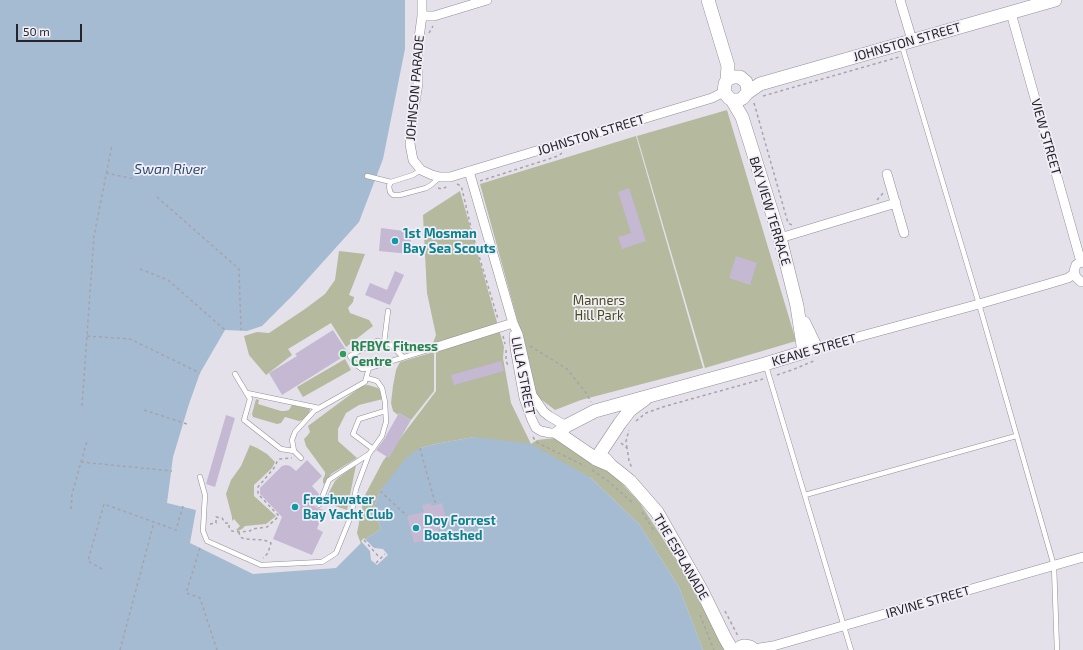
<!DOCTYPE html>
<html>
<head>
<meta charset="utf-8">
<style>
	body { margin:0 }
	#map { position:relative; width:1083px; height:650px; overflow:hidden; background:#e5e1eb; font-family:"Exo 2",sans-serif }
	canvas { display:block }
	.scale { position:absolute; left:16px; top:24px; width:66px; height:18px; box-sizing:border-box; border:2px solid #262428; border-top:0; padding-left:5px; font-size:12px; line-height:14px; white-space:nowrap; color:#262428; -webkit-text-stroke:3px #f2eef8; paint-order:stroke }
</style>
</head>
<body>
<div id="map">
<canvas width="1083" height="650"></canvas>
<div class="scale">50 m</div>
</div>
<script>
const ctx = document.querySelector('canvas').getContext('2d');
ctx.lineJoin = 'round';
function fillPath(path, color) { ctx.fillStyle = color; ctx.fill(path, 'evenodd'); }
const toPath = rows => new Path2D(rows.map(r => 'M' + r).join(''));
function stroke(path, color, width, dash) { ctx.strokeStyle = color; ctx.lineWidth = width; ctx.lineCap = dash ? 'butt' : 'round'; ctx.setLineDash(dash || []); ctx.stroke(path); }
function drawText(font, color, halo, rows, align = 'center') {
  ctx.font = font + ' "Exo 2",sans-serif'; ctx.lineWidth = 3.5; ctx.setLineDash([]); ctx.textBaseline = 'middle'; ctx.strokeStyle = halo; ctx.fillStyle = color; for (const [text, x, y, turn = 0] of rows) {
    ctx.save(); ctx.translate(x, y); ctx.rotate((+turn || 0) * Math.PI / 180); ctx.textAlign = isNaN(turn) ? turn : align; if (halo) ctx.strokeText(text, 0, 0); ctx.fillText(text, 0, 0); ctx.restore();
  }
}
fillPath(toPath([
	[727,110,796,341,705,368,637,136],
	[636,136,703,368,581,400,555,410,534,394,519,326,480,184],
	[460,191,504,347,503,358,511,403,531,444,537,440,555,438,570,443,616,477,627,489,640,503,672,553,727,650,703,650,679,587,639,524,591,478,474,437,436,444,420,448,380,491,373,510,381,529,364,540,361,544,357,533,364,497,383,461,436,391,436,352,433,343,436,335,427,293,423,215],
	[339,251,365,254,349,295,354,297,353,302,348,308,350,313,369,320,373,326,346,347,331,323,288,349,292,355,266,375,249,355,244,336,257,332,269,333,305,309,325,294,335,280],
	[434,352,434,391,411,420,399,413,398,415,393,411,391,403,393,386,396,370,400,362],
	[345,359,351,370,303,397,297,387],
	[368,385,378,388,381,392,383,399,359,405,346,413,338,429,338,441,357,458,331,474,324,484,323,483,323,479,325,475,325,472,306,446,304,439,307,436,310,432,308,426,362,386],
	[256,399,259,400,258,404,281,411,285,411,289,410,292,405,310,409,309,414,303,420,299,421,285,417,281,423,277,424,253,417,252,414],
	[250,445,257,448,267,454,275,462,272,468,254,485,254,496,276,516,266,524,245,526,242,529,238,531,236,530,240,526,234,519,232,521,232,517,226,494,231,480,241,466],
	[356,465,347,510,329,504,326,498,335,481,338,478]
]), '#b5b99d');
fillPath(toPath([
	[0,0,405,0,405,49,383,159,359,222,294,294,262,326,247,331,225,330,200,373,189,404,173,457,167,503,196,510,190,543,253,574,336,568,364,540,381,529,373,510,380,491,406,458,420,448,436,444,474,437,531,444,591,478,639,524,679,587,703,650,0,650]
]), '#a5bbd2');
fillPath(toPath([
	[364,538,374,548,383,549,388,555,377,565,371,560,370,551,361,541]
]), '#e5e1eb');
fillPath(toPath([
	[629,188,646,241,622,249,618,237,631,233,618,192],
	[381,228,412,232,409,254,379,251],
	[736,256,757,263,750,285,729,278],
	[395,271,404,275,390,305,365,295,370,283,387,290],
	[333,330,348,353,346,355,282,395,269,373,297,356,295,354],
	[501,361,504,371,454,385,451,375],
	[399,413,411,420,389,458,376,450,385,438,387,434],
	[226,415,235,418,215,487,206,484],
	[307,460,322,476,312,486,319,494,317,499,311,504,315,506,317,508,324,510,317,529,323,532,312,555,273,539,282,517,260,494,260,488,282,466,286,465,290,466,296,471],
	[431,503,432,506,442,503,448,526,438,529,440,536,414,543,407,516,424,512,422,505]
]), '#c4b8d3');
const lane = toPath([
	[902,46,979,304,1054,566,1057,650],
	[367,176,391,182],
	[391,182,389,186,390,192,393,195,400,195,426,188,431,185,440,177],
	[391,182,413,175,421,170],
	[384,343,388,311],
	[403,357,390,344,377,341,350,356,355,364,362,369,369,368,434,348],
	[766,366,851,650],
	[235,374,250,399,244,420,281,449,294,451,292,440,295,432,314,411,365,382,369,368],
	[247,393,319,408],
	[373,449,353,434,359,419,385,411],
	[294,451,301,458],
	[200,477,205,495,203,531,207,541,261,565,322,562,336,553,351,516,356,489,369,454],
	[805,495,1016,436],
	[319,505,329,480,338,474,369,454,382,436,386,422,385,402,382,388,377,381,367,378]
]);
const street = toPath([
	[422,0,422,16,418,45,418,83,411,128,410,144,413,160,421,170,432,175,440,177,450,177,712,98,724,92],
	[900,0,912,40],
	[1011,13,1081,262],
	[422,16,434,16,487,0],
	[469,171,513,323,518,334,532,395,544,412,549,416,566,426],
	[887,174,904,233],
	[780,238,896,203],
	[1083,262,1079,263,1076,265,1074,271,1076,277,1081,282,1083,282],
	[514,335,515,348,524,398,532,420,536,428,541,431,550,433,558,433],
	[434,348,513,323],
	[810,350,979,304,1048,284,1068,278,1074,274],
	[753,649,773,646,1083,557]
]);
const secondary = toPath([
	[708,0,728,66,727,80],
	[747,93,760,84,1055,0],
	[804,323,816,348],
	[596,459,620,423,630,410,645,399],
	[605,459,610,465,630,481,657,512,703,593,725,638,732,650],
	[610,465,596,459,558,433,566,426,595,411,765,364,804,352,797,306,780,238,742,117,732,100,729,98,724,92,725,84,727,80,733,77,740,77,746,82,748,89,747,93,743,98,739,100,732,100],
	[737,650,741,647,744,646,750,647,754,650]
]);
stroke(lane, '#928e97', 5.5);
stroke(street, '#928e97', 10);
stroke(secondary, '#928e97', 14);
stroke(toPath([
	[429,33,433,26],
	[763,96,899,57],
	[754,103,788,223,792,225],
	[106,173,135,179],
	[480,181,558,156,562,153],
	[457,184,461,186,462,189,473,236,498,319],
	[438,188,442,189,448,186],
	[157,197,239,269,241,330],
	[877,200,884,192],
	[140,269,168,280,225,330],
	[87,336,130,339,200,373],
	[503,336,505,344],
	[530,346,543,354,567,369,587,394,591,402],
	[506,350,506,361,509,367],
	[777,375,792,370,816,360],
	[82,406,94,236,112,145],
	[144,410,187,424],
	[636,421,646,413,666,406,763,379],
	[533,437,536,442,585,466],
	[621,443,627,448,629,461,632,468],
	[420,448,432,492,436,505],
	[627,448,626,441,629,430],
	[81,462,172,471],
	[592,470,608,481,634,504],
	[380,491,407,516],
	[71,509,72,494,87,441],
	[642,512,654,531],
	[210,524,216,523,216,517,222,518,225,523,229,523,229,527,232,531,239,532,250,531,252,529,267,527,279,516,258,494,258,487,274,468,278,460,280,459,292,458],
	[239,532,240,537,245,539,264,540,271,543,268,553,263,558],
	[364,540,380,558],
	[200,548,186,593,200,598,217,650],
	[376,563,385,554],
	[102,569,88,561,104,504,176,530,183,506],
	[725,611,738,636],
	[700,615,714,650],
	[120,650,154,522]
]), '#a6a3ab', 1.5, [3, 3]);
stroke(lane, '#fff', 4.5);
stroke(street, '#fff', 9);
stroke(secondary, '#fff', 13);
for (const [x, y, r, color] of [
	[395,241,4,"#0f9aa8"],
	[343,354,4,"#2e9e5b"],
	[295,507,4,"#0f9aa8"],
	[416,528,4,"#0f9aa8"]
]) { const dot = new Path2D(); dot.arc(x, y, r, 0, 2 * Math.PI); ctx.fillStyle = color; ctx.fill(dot); stroke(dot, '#f2eef8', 1.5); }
drawText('13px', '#262428', '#f2eef8', [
	["JOHNSTON STREET",907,42,-16],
	["JOHNSON PARADE",415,88,-85],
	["JOHNSTON STREET",591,135,-17],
	["VIEW STREET",1046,137,74],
	["BAY VIEW TERRACE",770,211,73],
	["KEANE STREET",814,350,-16],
	["LILLA STREET",523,376,79],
	["THE ESPLANADE",681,557,60],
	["IRVINE STREET",928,602,-16]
]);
drawText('bold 13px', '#0d838f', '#f2eef8', [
	["1st Mosman",403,234],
	["Bay Sea Scouts",403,249],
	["Freshwater",303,500],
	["Bay Yacht Club",303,515],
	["Doy Forrest",424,521],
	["Boatshed",424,536]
], 'left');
drawText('13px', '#474b19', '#f2eef8', [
	["Manners",599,301],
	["Hill Park",599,316]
]);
drawText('bold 13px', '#27864d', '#f2eef8', [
	["RFBYC Fitness",351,347],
	["Centre",351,362]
], 'left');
drawText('italic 14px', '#294c6e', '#f2eef8', [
	["Swan River",170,169]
]);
</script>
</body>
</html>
